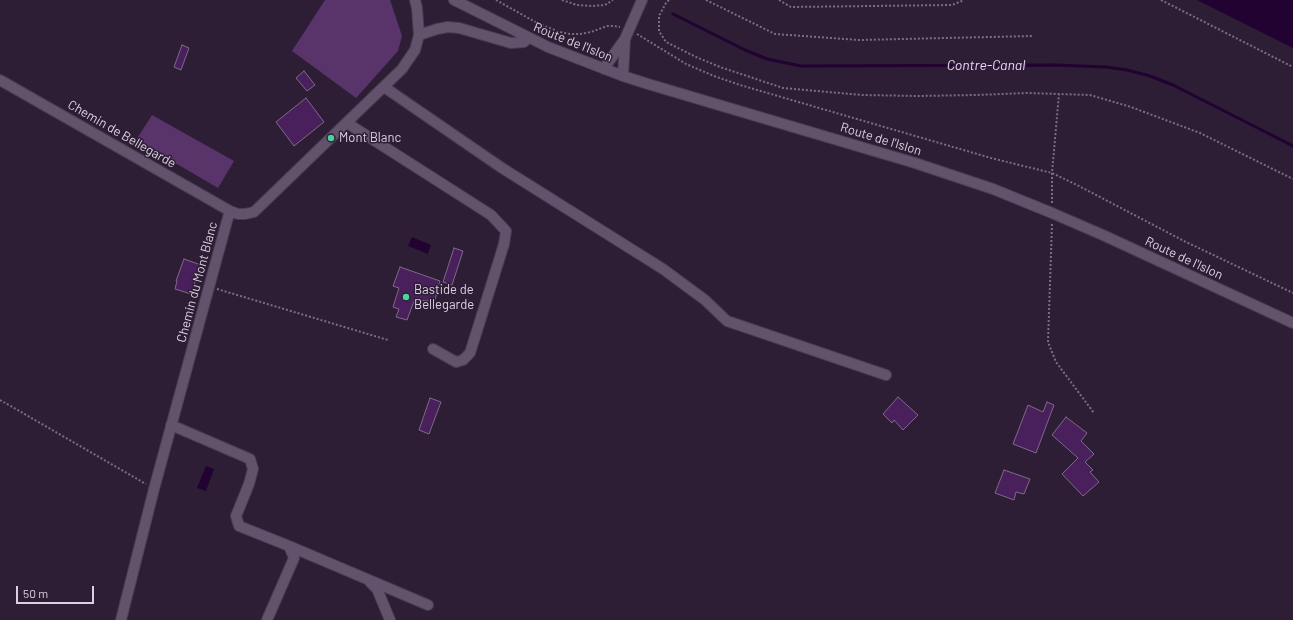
<!DOCTYPE html>
<html>
<head>
<meta charset="utf-8">
<style>
	body { margin:0 }
	#map { position:relative; width:1293px; height:620px; overflow:hidden; background:#2d1e35; font-family:Barlow,sans-serif }
	canvas { display:block }
	.scale { position:absolute; left:16px; top:586px; width:78px; height:18px; box-sizing:border-box; border:2px solid #dad1e0; border-top:0; padding-left:5px; font-size:12px; line-height:14px; white-space:nowrap; color:#dad1e0; -webkit-text-stroke:3px #2d1e35; paint-order:stroke }
</style>
</head>
<body>
<div id="map">
<canvas width="1293" height="620"></canvas>
<div class="scale">50 m</div>
</div>
<script>
const ctx = document.querySelector('canvas').getContext('2d');
ctx.lineJoin = 'round';
function fillPath(path, color) { ctx.fillStyle = color; ctx.fill(path, 'evenodd'); }
const toPath = rows => new Path2D(rows.map(r => 'M' + r).join(''));
function stroke(path, color, width, dash) { ctx.strokeStyle = color; ctx.lineWidth = width; ctx.lineCap = dash ? 'butt' : 'round'; ctx.setLineDash(dash || []); ctx.stroke(path); }
function drawText(font, color, halo, rows, align = 'center') {
  ctx.font = font + ' Barlow,sans-serif'; ctx.lineWidth = 3; ctx.setLineDash([]); ctx.textBaseline = 'middle'; ctx.strokeStyle = halo; ctx.fillStyle = color; for (const [text, x, y, turn = 0] of rows) {
    ctx.save(); ctx.translate(x, y); ctx.rotate((+turn || 0) * Math.PI / 180); ctx.textAlign = isNaN(turn) ? turn : align; if (halo) ctx.strokeText(text, 0, 0); ctx.fillText(text, 0, 0); ctx.restore();
  }
}
fillPath(toPath([
	[325,0,390,0,402,36,398,51,356,98,292,51],
	[152,115,234,161,218,188,136,140]
]), '#58346b');
fillPath(toPath([
	[1197,0,1293,0,1293,48],
	[412,237,431,245,428,254,408,246],
	[206,466,214,469,206,491,197,488]
]), '#220230');
stroke(toPath([
	[673,14,745,50,767,59,801,66,1057,65,1106,67,1127,70,1150,76,1173,85,1293,146]
]), '#220230', 3);
const building = toPath([
	[182,45,189,48,181,70,174,67,182,45],
	[304,71,315,85,307,91,296,78,304,71],
	[306,98,324,122,294,146,276,122,306,98],
	[454,248,463,251,452,285,443,282,454,248],
	[184,259,201,265,191,294,175,289,177,281,176,281,184,259],
	[400,267,440,281,435,300,414,301,407,320,396,317,399,309,393,307,399,288,393,286,400,267],
	[898,397,918,415,903,430,894,420,892,423,883,414,898,397],
	[430,398,441,402,429,434,419,430,430,398],
	[1047,402,1054,405,1036,453,1013,444,1028,405,1043,412,1047,402],
	[1066,417,1087,433,1081,441,1094,454,1085,462,1093,470,1090,472,1099,482,1083,496,1062,474,1078,458,1052,435,1066,417],
	[1004,470,1030,479,1024,494,1016,492,1014,500,995,493,1004,470]
]);
fillPath(building, '#491f5c');
stroke(building, '#7c6b86', 1);
const minor = toPath([
	[454,0,548,47,623,76,648,84,915,163,993,189,1052,213,1105,236,1293,323],
	[419,35,437,29,448,27,459,28,511,43,524,42,528,38],
	[604,69,607,64,625,39],
	[623,76,625,39,642,0],
	[0,80,230,211,238,214,245,214,254,212,402,69,415,50,419,35,417,8,415,0],
	[384,87,502,168,663,269,705,300,727,321,886,375],
	[347,123,491,215,506,231,504,244,470,353,463,360,456,362,433,349],
	[171,425,250,459,253,469,249,484,236,516,239,526,289,546,428,605],
	[370,582,377,589,390,620],
	[121,620,154,489,227,221,230,211],
	[267,620,294,558,289,546]
]);
stroke(minor, '#483c4f', 12);
stroke(toPath([
	[496,0,539,24,560,32,570,34,580,34,591,32,607,26,614,26,620,27],
	[562,0,577,5,592,6,605,5,613,0],
	[669,0,666,3,659,16,659,31,666,42,696,57,720,67,783,88,862,95,918,96,976,95,1027,93,1090,95,1131,107,1200,133,1293,179],
	[706,0,775,34,859,40,1033,36],
	[779,0,791,7,952,5,964,0],
	[1161,0,1293,67],
	[637,34,686,64,714,76,740,85,991,158,1052,173,1077,185,1184,241,1293,293],
	[1052,203,1052,173,1059,94],
	[1052,224,1048,342,1056,362,1094,413],
	[217,289,388,340],
	[0,400,146,484]
]), '#7b6e82', 2, [2, 2]);
stroke(minor, '#63526c', 10);
for (const [x, y, r, color] of [
	[331,138,4,"#48d49d"],
	[406,297,4,"#48d49d"]
]) { const dot = new Path2D(); dot.arc(x, y, r, 0, 2 * Math.PI); ctx.fillStyle = color; ctx.fill(dot); stroke(dot, '#2d1e35', 1.5); }
drawText('13px', '#dad1e0', '#2d1e35', [
	["Route de l'Islon",573,42,22],
	["Chemin de Bellegarde",122,134,30],
	["Route de l'Islon",881,139,17],
	["Route de l'Islon",1184,258,25],
	["Chemin du Mont Blanc",197,282,-75]
]);
drawText('13px', '#dad1e0', '#2d1e35', [
	["Mont Blanc",339,138],
	["Bastide de",414,290],
	["Bellegarde",414,305]
], 'left');
drawText('italic 14px', '#ead2f8', '#2d1e35', [
	["Contre-Canal",986,65]
]);
</script>
</body>
</html>
